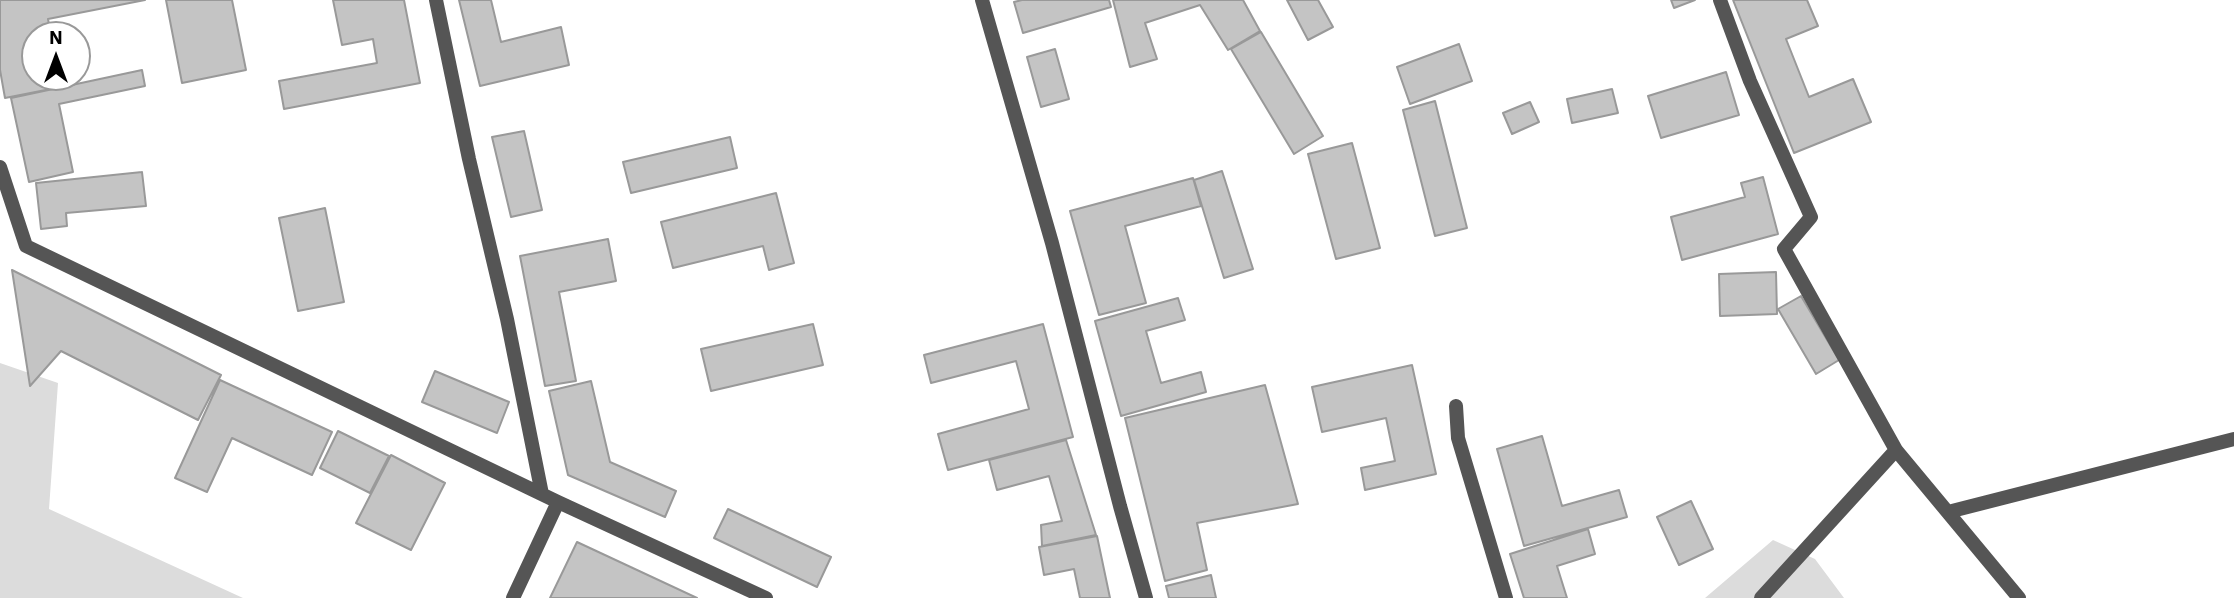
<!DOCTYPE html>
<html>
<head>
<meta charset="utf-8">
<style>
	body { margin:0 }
	#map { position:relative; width:2234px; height:598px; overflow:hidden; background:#fff; font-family:"IBM Plex Sans",sans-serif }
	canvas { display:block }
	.north { position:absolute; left:21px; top:21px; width:70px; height:70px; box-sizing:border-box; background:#fff; border:2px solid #999; border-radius:50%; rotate:0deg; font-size:19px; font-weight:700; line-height:28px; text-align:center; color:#000 }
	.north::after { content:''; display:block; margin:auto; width:24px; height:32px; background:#000; clip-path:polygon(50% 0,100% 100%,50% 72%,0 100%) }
</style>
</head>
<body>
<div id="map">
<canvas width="2234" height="598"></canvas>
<div class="north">N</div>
</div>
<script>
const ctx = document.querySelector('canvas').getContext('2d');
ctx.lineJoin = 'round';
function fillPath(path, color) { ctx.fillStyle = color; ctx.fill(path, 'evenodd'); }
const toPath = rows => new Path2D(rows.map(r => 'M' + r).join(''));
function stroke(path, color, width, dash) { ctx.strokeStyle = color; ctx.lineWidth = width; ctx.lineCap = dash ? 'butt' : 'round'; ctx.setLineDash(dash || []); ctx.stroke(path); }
fillPath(toPath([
	[0,363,58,383,49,509,243,598,0,598],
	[1773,540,1815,559,1844,598,1705,598]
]), '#dcdcdc');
const building = toPath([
	[0,0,145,0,48,19,51,35,35,35,35,77,59,77,61,87,5,98,0,70,0,0],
	[166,0,232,0,246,70,182,83,166,0],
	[333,0,404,0,420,83,284,109,279,81,377,63,373,39,342,45,333,0],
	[459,0,491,0,501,42,561,27,569,65,480,86,459,0],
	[1022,0,1109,0,1111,7,1023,33,1014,2,1022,0],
	[1113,0,1243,0,1260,31,1228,50,1200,5,1145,23,1157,59,1130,67,1113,0],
	[1287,0,1318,0,1333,27,1308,40,1287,0],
	[1671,0,1695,0,1674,8,1671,0],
	[1733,0,1807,0,1818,26,1786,39,1809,97,1853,79,1871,122,1794,153,1733,0],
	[1261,32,1323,136,1294,154,1231,49,1261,32],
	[1459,44,1472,81,1410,104,1397,67,1459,44],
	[1055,49,1069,99,1041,107,1027,57,1055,49],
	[142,70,145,86,59,104,73,172,29,182,11,98,142,70],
	[1726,72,1739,115,1661,138,1648,96,1726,72],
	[1612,89,1618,113,1572,123,1567,99,1612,89],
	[1435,101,1467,228,1435,236,1403,110,1435,101],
	[1530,102,1539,122,1512,134,1503,113,1530,102],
	[524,131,542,210,511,217,492,137,524,131],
	[730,137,737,168,631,193,623,162,730,137],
	[1352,143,1380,248,1336,259,1308,154,1352,143],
	[1222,171,1253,269,1224,278,1194,180,1222,171],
	[142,172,146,206,66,213,67,226,41,229,36,183,142,172],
	[1763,177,1778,234,1682,260,1671,217,1745,197,1741,183,1763,177],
	[1193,178,1201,206,1125,226,1146,303,1099,315,1070,211,1193,178],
	[776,193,794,263,769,270,763,246,673,268,661,222,776,193],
	[325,208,344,302,298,311,279,218,325,208],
	[608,239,616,281,559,292,576,381,545,386,520,256,608,239],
	[12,270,221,375,198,420,61,351,30,386,12,270],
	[1776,272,1777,314,1720,316,1719,274,1776,272],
	[1801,296,1839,360,1816,374,1778,309,1801,296],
	[1178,298,1185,320,1146,331,1161,383,1201,372,1206,392,1121,416,1095,321,1178,298],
	[813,324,823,365,711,391,701,349,813,324],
	[1043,324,1073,437,948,470,938,434,1029,409,1016,361,931,383,924,355,1043,324],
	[1412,365,1436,474,1365,490,1361,468,1395,461,1386,418,1322,432,1312,387,1412,365],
	[435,371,509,402,497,433,422,402,435,371],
	[220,380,332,432,312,475,232,438,207,492,175,478,220,380],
	[591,381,610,462,676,491,665,517,568,475,549,391,591,381],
	[1265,385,1298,504,1197,523,1207,570,1165,581,1125,418,1265,385],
	[338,431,389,456,370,493,320,468,338,431],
	[1542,436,1562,506,1619,490,1627,517,1524,546,1497,449,1542,436],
	[1066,440,1096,535,1042,546,1041,525,1062,521,1049,476,997,490,989,460,1066,440],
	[391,455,445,483,411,550,356,523,391,455],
	[1691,501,1713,549,1679,565,1657,517,1691,501],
	[728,509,831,557,817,587,714,538,728,509],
	[1588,529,1595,554,1557,566,1567,598,1524,598,1510,554,1588,529],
	[1097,536,1110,598,1080,598,1074,569,1044,575,1039,547,1097,536],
	[577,542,697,598,550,598,577,542],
	[1211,575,1216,598,1169,598,1166,586,1211,575]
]);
fillPath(building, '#c4c4c4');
stroke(building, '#999', 2);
stroke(toPath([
	[436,0,469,159,507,319,542,494],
	[982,0,1052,243,1120,506,1146,598],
	[1720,0,1750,81,1811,217,1784,249,1896,450,2019,598],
	[0,167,26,246,558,502,766,598],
	[1456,406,1458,438,1506,598],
	[1948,512,2234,439],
	[513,598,558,502],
	[1761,598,1896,450]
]), '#555', 14);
</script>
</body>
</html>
